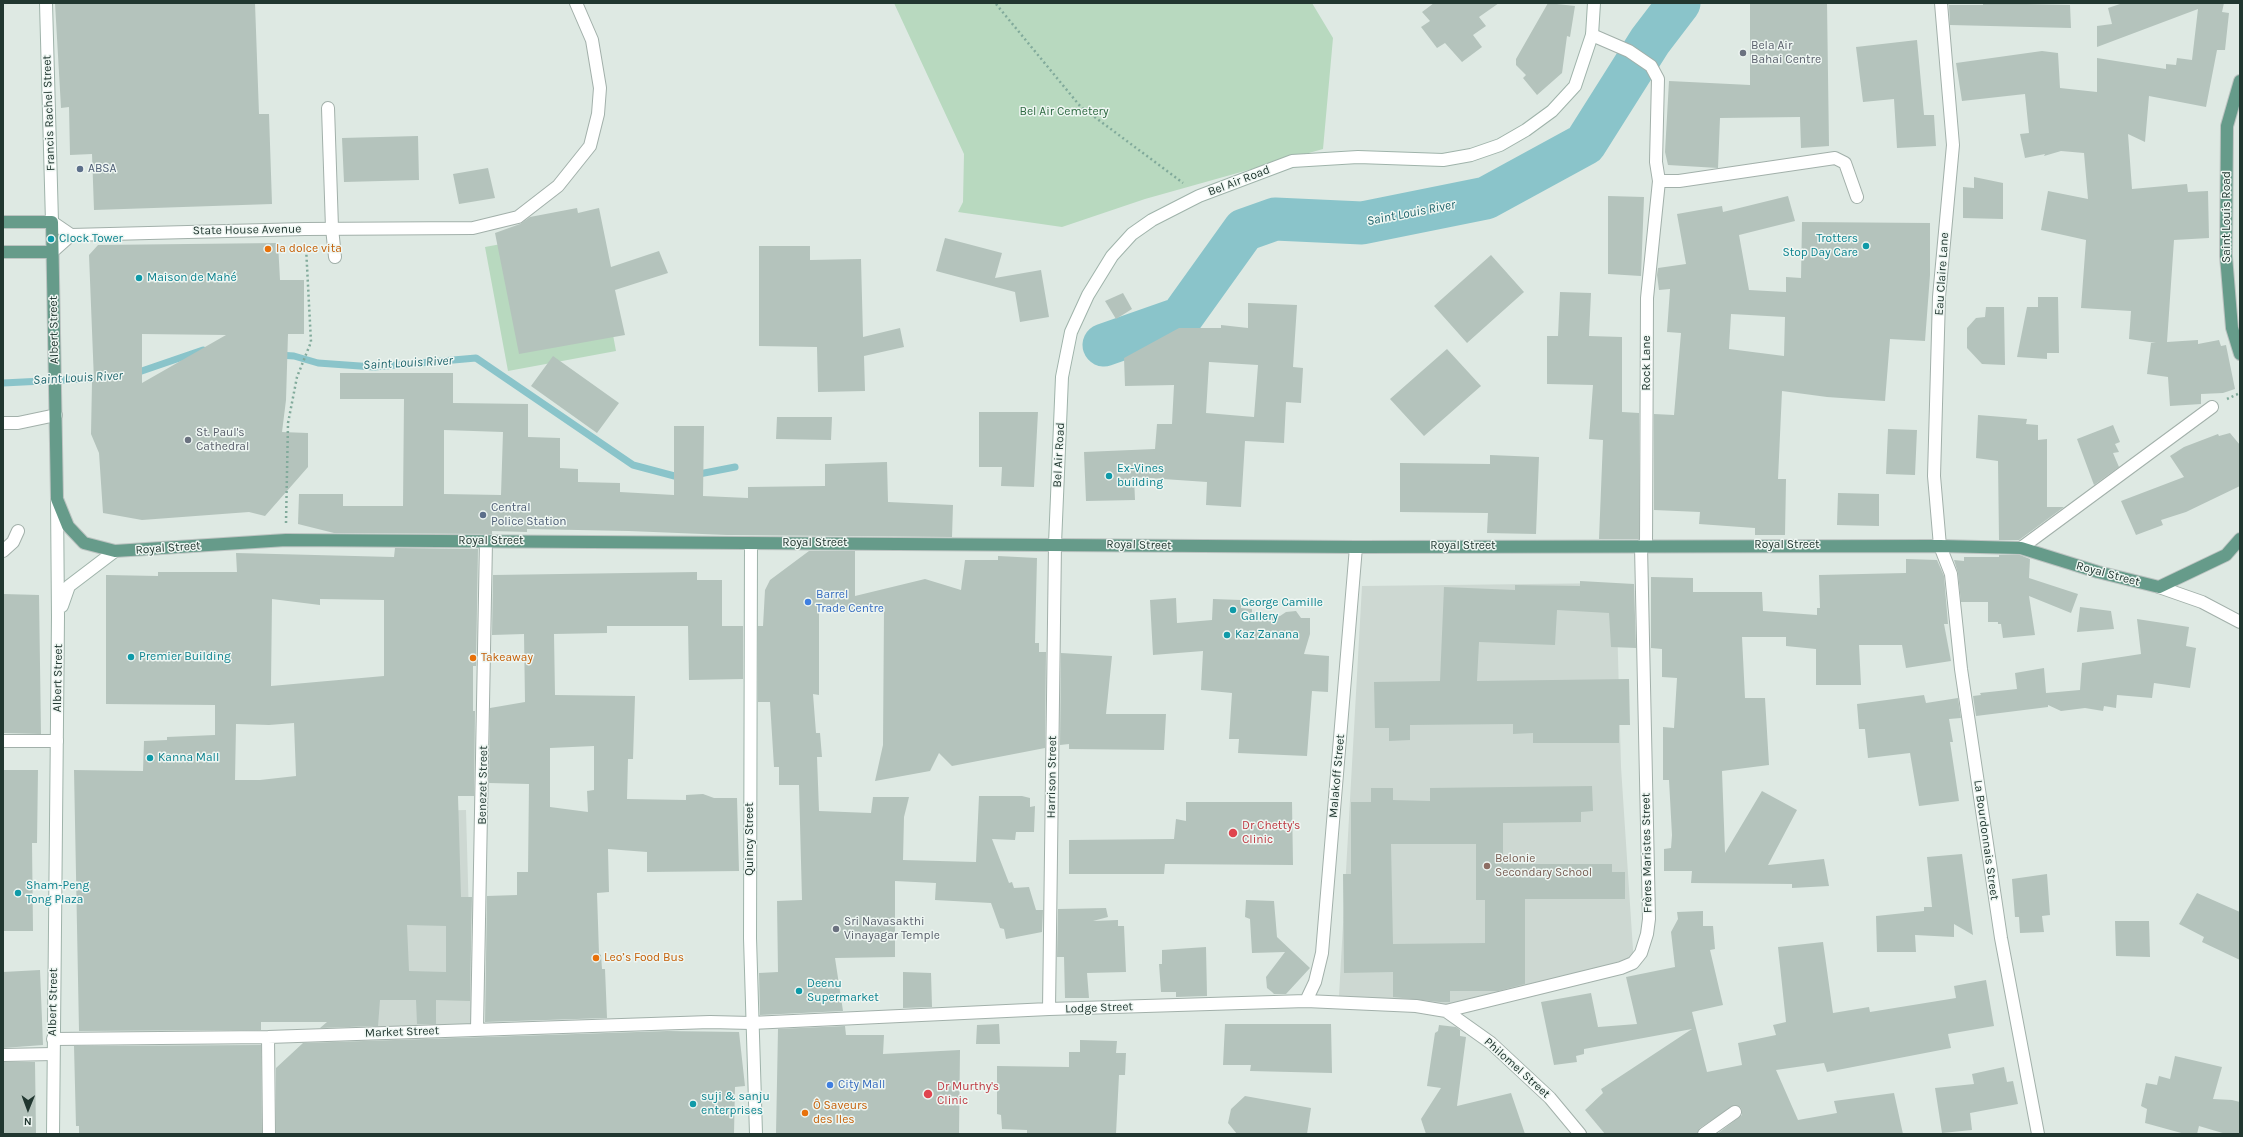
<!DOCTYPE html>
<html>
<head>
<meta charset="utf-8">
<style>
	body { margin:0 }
	#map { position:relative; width:2243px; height:1137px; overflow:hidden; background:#dee9e3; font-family:Karla,sans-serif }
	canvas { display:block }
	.frame { position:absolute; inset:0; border:4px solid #213730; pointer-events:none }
	.north { position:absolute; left:8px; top:1089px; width:40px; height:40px; -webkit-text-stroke:3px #eef6f2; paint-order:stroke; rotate:181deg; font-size:11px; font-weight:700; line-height:16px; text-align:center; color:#213730 }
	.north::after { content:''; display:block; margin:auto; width:14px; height:18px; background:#213730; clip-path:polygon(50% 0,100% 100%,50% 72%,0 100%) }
</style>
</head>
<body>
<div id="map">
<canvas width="2243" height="1137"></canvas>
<div class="frame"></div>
<div class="north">N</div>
</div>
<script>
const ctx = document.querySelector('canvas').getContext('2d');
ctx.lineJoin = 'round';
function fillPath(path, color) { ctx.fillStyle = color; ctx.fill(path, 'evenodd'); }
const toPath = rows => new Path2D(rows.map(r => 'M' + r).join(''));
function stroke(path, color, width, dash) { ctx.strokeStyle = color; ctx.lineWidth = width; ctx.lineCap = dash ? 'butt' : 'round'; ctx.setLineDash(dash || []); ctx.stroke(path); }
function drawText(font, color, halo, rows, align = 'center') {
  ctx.font = font + ' Karla,sans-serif'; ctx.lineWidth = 3; ctx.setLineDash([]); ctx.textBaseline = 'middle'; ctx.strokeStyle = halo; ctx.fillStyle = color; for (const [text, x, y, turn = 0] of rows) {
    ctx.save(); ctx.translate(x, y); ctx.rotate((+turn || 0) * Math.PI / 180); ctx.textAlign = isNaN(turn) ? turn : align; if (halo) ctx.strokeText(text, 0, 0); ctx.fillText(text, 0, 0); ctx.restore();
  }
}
fillPath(toPath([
	[1616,583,1621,767,1634,965,1446,1011,1339,996,1362,586],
	[466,810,472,1027,373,1029,370,898,294,814]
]), '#cdd8d2');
fillPath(toPath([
	[894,3,1312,3,1333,38,1323,149,1145,199,1062,227,958,212,963,202,964,154],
	[593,227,616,351,508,371,485,247]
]), '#b8d9bf');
stroke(toPath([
	[279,355,294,356,318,363,374,367,476,358,633,465,682,478],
	[133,374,203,350],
	[3,383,103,378],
	[694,475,735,467]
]), '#8ac4ca', 7);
stroke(toPath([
	[1104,345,1181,318,1244,230,1275,219,1362,223,1486,198,1585,144,1650,41,1679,3]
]), '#8ac4ca', 43);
fillPath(toPath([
	[55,3,255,3,259,114,269,114,272,204,94,210,92,154,70,155,69,107,61,108],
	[1434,3,1499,3,1479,17,1486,26,1473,35,1482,47,1462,62,1445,43,1437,48,1421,27,1430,21,1422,12],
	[1548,3,1575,6,1570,37,1567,36,1562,73,1537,95,1523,78,1526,75,1516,65,1516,59],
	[1827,3,1829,146,1801,148,1800,117,1720,118,1718,168,1668,165,1665,152,1669,81,1750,85,1750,4],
	[1983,3,2070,5,2071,28,1950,25,1949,5,1983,5],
	[2123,3,2224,3,2222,12,2229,13,2225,50,2217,50,2206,107,2149,96,2145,142,2128,134,2132,189,2187,184,2188,192,2208,191,2209,238,2174,240,2167,342,2198,340,2198,344,2219,340,2221,346,2226,345,2235,389,2223,393,2201,394,2201,404,2170,406,2168,377,2147,374,2151,343,2156,343,2129,339,2131,311,2081,308,2086,240,2041,230,2048,191,2088,199,2084,153,2061,151,2044,156,2045,154,2025,158,2020,134,2029,133,2025,94,1962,101,1956,63,2042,51,2058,53,2060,88,2097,92,2097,58,2166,69,2166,64,2176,65,2177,58,2192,60,2198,9,2097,47,2097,26,2112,24,2108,8],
	[1917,40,1924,115,1934,115,1936,146,1897,148,1894,99,1863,102,1856,47],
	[418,136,419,180,344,182,342,138],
	[488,168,495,198,459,204,453,174],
	[1974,177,2003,183,2003,219,1963,218,1963,187,1974,188],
	[1608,196,1644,197,1641,276,1608,274],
	[1788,196,1795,221,1739,235,1749,290,1786,292,1786,277,1801,278,1802,222,1930,223,1930,275,1925,341,1890,339,1885,401,1827,397,1782,391,1778,479,1786,479,1785,535,1755,535,1755,528,1699,524,1700,512,1654,510,1654,414,1674,415,1681,333,1667,332,1670,289,1659,290,1657,275,1658,268,1686,264,1677,214,1722,206,1723,212],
	[1731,314,1785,317,1784,356,1729,349],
	[577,208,578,213,599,208,611,267,659,251,668,273,615,290,625,335,519,354,495,233,520,224,530,217],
	[945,238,1002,253,995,278,1041,270,1049,317,1020,322,1015,292,936,271],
	[278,243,280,280,304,280,304,334,288,334,286,400,282,432,308,433,308,467,265,516,249,512,142,520,103,513,99,453,91,434,92,382,94,381,89,255,98,245],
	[142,334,226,335,142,383],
	[759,246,810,246,810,260,861,259,863,337,900,328,904,347,864,356,865,391,818,392,817,347,759,346],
	[1491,255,1524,292,1467,343,1434,306],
	[1560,292,1591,293,1589,336,1622,337,1622,412,1639,413,1639,539,1599,539,1603,440,1589,439,1593,385,1547,384,1547,336,1558,336],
	[1123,293,1132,309,1116,319,1105,301],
	[2038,297,2058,297,2059,353,2047,353,2047,359,2017,357,2027,307,2038,307],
	[1248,303,1297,305,1293,367,1303,368,1301,403,1286,402,1284,443,1245,441,1241,507,1206,505,1207,482,1134,477,1135,500,1086,501,1084,452,1155,449,1157,424,1172,424,1174,385,1125,386,1124,358,1179,328,1221,328,1221,325,1248,328],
	[1209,362,1258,365,1254,417,1206,413],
	[1986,307,2004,307,2005,365,1982,364,1967,348,1967,328,1976,318,1985,317],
	[1447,349,1481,386,1424,436,1390,399],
	[553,356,619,403,597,433,531,386],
	[340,373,453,373,453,403,528,404,528,437,560,438,560,468,578,469,578,482,620,483,620,492,674,495,674,426,704,426,703,496,748,498,748,487,825,486,825,464,887,462,888,502,953,505,952,537,727,535,629,531,527,529,527,532,492,531,492,534,334,533,298,524,299,494,343,494,343,506,403,506,404,399,340,399],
	[444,430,503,432,501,495,444,494],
	[979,412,1038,412,1034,487,1001,486,1002,467,979,467],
	[1978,415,2027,419,2026,424,2038,425,2038,440,2047,439,2047,507,2064,507,2019,540,1999,540,1998,461,1976,458],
	[777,417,832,417,831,440,776,439],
	[2113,425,2120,442,2115,444,2119,452,2113,453,2119,467,2094,485,2077,439],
	[1888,429,1917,430,1915,475,1886,474],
	[2230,433,2240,445,2240,486,2186,512,2161,520,2163,525,2136,535,2121,501,2184,477,2170,456,2184,447,2218,434,2219,436],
	[1490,455,1539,457,1536,534,1487,533,1488,513,1400,512,1400,463,1490,464],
	[1838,493,1879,494,1879,526,1837,525],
	[395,548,478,549,476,666,473,666,473,711,475,711,474,796,458,796,461,897,472,897,470,1001,436,1000,436,1024,417,1024,416,1000,380,1000,378,1026,320,1028,327,1022,261,1022,261,1030,79,1031,74,770,143,771,144,741,167,740,167,737,215,735,215,705,106,704,106,575,158,576,158,572,237,572,236,553,394,557],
	[272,599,320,605,320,599,384,600,384,676,271,686],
	[294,723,296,776,260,780,235,780,236,724,269,725],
	[407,925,446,926,446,972,409,971],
	[809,551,855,551,855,596,925,579,961,590,965,560,998,560,998,556,1037,558,1035,643,1039,643,1039,652,1046,652,1045,748,952,766,939,753,930,771,875,781,883,745,884,610,819,609,819,695,813,694,816,733,820,733,822,757,817,757,819,811,871,813,873,797,909,797,904,817,903,860,976,862,979,796,1022,796,1030,798,1030,807,1035,806,1034,832,1016,832,1015,840,992,839,1009,883,1012,882,1014,888,1029,887,1036,910,1043,910,1042,932,1006,939,1004,929,1000,928,991,903,935,900,936,883,895,881,895,957,835,958,843,1011,760,1015,759,973,778,972,777,901,802,900,799,785,779,785,779,767,774,767,770,702,758,702,758,626,763,626,765,590,770,580],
	[1999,555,2020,555,2030,559,2029,578,2078,594,2071,613,2029,596,2035,635,2003,638,2001,624,1998,624,1998,622,1988,622,1988,602,1961,602,1958,573,1954,560,1964,561,1964,557,1999,557],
	[1906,559,1937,560,1944,576,1948,624,1944,624,1951,661,1906,668,1902,645,1859,645,1861,685,1816,685,1816,649,1786,646,1786,637,1742,637,1745,698,1765,698,1769,765,1722,771,1725,853,1762,791,1797,810,1768,865,1824,859,1829,886,1792,888,1792,884,1691,883,1692,871,1664,871,1664,849,1671,848,1672,835,1669,780,1663,780,1663,727,1674,728,1677,678,1662,677,1662,649,1651,648,1651,577,1693,578,1693,592,1762,592,1763,611,1817,615,1817,608,1820,608,1819,575,1906,573],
	[697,572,697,580,722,580,722,626,743,626,743,679,689,680,688,626,607,626,607,633,554,634,555,695,635,696,633,759,628,759,627,799,686,800,686,795,703,794,714,798,737,798,739,871,647,872,647,852,608,849,609,892,597,893,599,954,601,955,602,969,605,969,607,1018,485,1022,487,896,517,895,517,872,528,872,529,784,489,783,490,708,525,702,524,634,492,635,493,575],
	[594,746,594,790,587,791,588,812,550,807,550,748],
	[1580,581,1634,584,1636,648,1611,647,1609,613,1557,610,1555,645,1479,642,1477,681,1629,679,1630,725,1619,725,1619,743,1533,743,1533,733,1513,734,1513,724,1410,725,1410,740,1389,741,1389,728,1375,728,1374,682,1440,681,1444,587,1515,590,1515,585,1580,586],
	[3,594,39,595,41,734,3,733],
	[1176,598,1177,623,1212,620,1213,599,1241,600,1241,608,1252,609,1252,617,1280,616,1286,612,1296,611,1301,618,1310,618,1310,634,1304,654,1329,656,1328,692,1312,691,1307,756,1238,753,1239,739,1229,739,1232,693,1201,690,1203,651,1153,655,1150,600],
	[2080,607,2111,611,2114,629,2077,632],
	[2137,619,2189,627,2186,646,2196,648,2190,688,2154,683,2152,698,2117,695,2116,708,2104,706,2103,711,2085,708,2061,711,2048,705,2048,707,1976,716,1973,696,1981,695,1980,693,2017,689,2015,673,2044,668,2046,693,2080,690,2082,663,2141,654],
	[1061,653,1112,656,1106,714,1166,714,1164,750,1069,749,1069,744,1060,745],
	[1924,695,1926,703,1958,698,1961,718,1949,719,1953,742,1950,742,1959,801,1919,806,1910,753,1868,758,1865,729,1859,729,1857,704],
	[3,770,38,770,37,843,32,843,33,931,3,931],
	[1592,786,1593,811,1581,812,1581,822,1503,823,1503,864,1612,864,1612,872,1625,872,1625,899,1525,899,1525,984,1498,991,1450,991,1450,1002,1440,1002,1393,997,1393,972,1344,973,1343,874,1351,874,1351,802,1371,802,1371,788,1393,788,1393,800,1430,801,1430,788],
	[1391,844,1476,844,1476,900,1485,900,1485,943,1393,944],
	[1186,802,1292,802,1293,865,1165,864,1164,874,1069,874,1069,840,1174,839,1176,819,1186,821],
	[1962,854,1973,935,1954,924,1954,937,1915,935,1916,952,1877,952,1876,916,1924,911,1924,907,1932,907,1927,857],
	[2047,874,2050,915,2042,916,2044,932,2020,933,2019,917,2015,917,2012,879],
	[2197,893,2240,912,2240,960,2202,942,2204,937,2179,924],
	[1246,900,1274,901,1277,937,1310,968,1286,994,1274,994,1272,992,1267,988,1266,977,1285,952,1252,953,1250,919,1245,917],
	[1106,908,1108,917,1093,921,1118,920,1118,926,1124,926,1126,972,1087,973,1089,998,1065,998,1064,957,1057,957,1058,909],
	[1703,911,1703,926,1713,926,1715,949,1710,950,1723,1005,1692,1012,1707,1072,1742,1065,1738,1043,1776,1035,1773,1025,1786,1022,1778,947,1823,942,1833,1013,1869,1007,1870,1012,1956,998,1954,986,1986,980,1994,1026,1948,1034,1951,1048,1827,1072,1824,1063,1776,1070,1798,1120,1837,1113,1834,1101,1894,1093,1903,1134,1717,1134,1742,1115,1741,1108,1735,1105,1700,1128,1697,1134,1605,1134,1585,1110,1603,1093,1601,1089,1692,1029,1584,1049,1584,1054,1576,1056,1577,1062,1554,1065,1541,1002,1591,993,1598,1027,1637,1024,1626,977,1675,967,1671,932,1678,919,1677,912],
	[2115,921,2149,921,2150,957,2116,956],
	[1206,947,1207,996,1176,997,1176,992,1161,992,1159,964,1162,964,1162,950],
	[40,970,43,1045,3,1048,3,972],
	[903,972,931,973,932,1007,903,1008],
	[999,1024,1000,1044,976,1044,977,1025],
	[1225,1024,1331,1024,1332,1073,1250,1071,1251,1065,1223,1065],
	[1439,1025,1456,1027,1460,1030,1460,1036,1466,1037,1457,1106,1511,1093,1525,1134,1426,1134,1421,1119,1441,1088,1427,1086,1435,1033,1438,1031],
	[845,1026,846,1035,884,1035,883,1054,960,1050,959,1134,776,1134,778,1029],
	[667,1031,739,1032,745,1086,735,1087,734,1134,276,1134,276,1068,303,1043],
	[1080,1040,1117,1041,1116,1053,1126,1053,1125,1075,1119,1075,1116,1134,1027,1134,1027,1130,1002,1129,1001,1115,997,1114,997,1066,1069,1067,1069,1052,1080,1052],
	[261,1045,262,1134,79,1134,79,1126,76,1126,74,1046],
	[2175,1056,2222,1067,2213,1099,2232,1100,2240,1102,2240,1134,2226,1134,2199,1126,2197,1134,2185,1134,2145,1123,2147,1109,2141,1106,2146,1083,2157,1085,2159,1076,2170,1079],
	[3,1062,35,1062,36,1134,3,1134],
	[2004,1067,2007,1082,2013,1081,2018,1104,1970,1113,1972,1130,1942,1133,1935,1088,1974,1084,1972,1074],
	[1245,1096,1311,1108,1307,1134,1237,1134,1228,1123,1231,1109]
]), '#b4c3bc');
const service = toPath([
	[1592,35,1629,51,1651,66,1658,79,1656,162,1659,181,1679,181,1835,158,1845,163,1857,197],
	[328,108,332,228,335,257],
	[3,423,18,423,56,415],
	[3,551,13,542,18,531],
	[3,741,57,741]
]);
const minor = toPath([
	[1941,3,1953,145,1939,297,1934,476,1940,546,1951,574,1961,669,2001,938,2038,1134],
	[52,222,71,235],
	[71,235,305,229,473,228,518,217,558,186,590,146,598,114,600,88,592,40,576,3],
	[52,252,71,235],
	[1646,545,1647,298,1659,181],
	[2021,548,2212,407],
	[2159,587,2202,602,2240,622],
	[1306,1001,1315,982,1322,953,1356,547],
	[1049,1009,1055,544],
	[1446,1011,1491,1043,1550,1098,1580,1134],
	[477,1029,486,541],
	[268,1037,269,1134],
	[53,1039,268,1037,710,1022,751,1023,1049,1009,1306,1001,1416,1006,1446,1011,1621,968,1633,963,1641,953,1647,934,1649,919,1641,546],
	[1704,1134,1735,1112]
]);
const tertiary = toPath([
	[3,1055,53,1054]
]);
const secondary = toPath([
	[46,3,52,222],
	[751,543,750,938,756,1134],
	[1055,544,1062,377,1071,332,1088,295,1112,256,1132,234,1152,220,1199,196,1292,161,1358,157,1443,160,1471,155,1500,145,1526,130,1552,111,1575,86,1592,35,1594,3],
	[62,606,69,586,115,551],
	[53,1134,58,617,57,499]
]);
const primary = toPath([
	[2240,81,2227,126,2226,256,2232,328,2240,354],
	[3,222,52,222,57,499,68,526,84,543,115,551,286,540,1356,547,1940,546,2021,548,2098,572,2159,587,2226,555,2240,539],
	[3,252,52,252]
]);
stroke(service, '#a2b0aa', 14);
stroke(minor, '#a2b0aa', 14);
stroke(tertiary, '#a2b0aa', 14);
stroke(secondary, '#9fb3aa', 14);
stroke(primary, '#bcc3c1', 14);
stroke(toPath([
	[996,4,1080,106,1183,183],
	[2227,399,2240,393],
	[286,523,288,423,297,377,311,342,306,247]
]), '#81aa9b', 2.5, [2, 3]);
stroke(service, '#fff', 12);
stroke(minor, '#fff', 12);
stroke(tertiary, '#fff', 12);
stroke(secondary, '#fff', 12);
stroke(primary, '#669b8a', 12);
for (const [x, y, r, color] of [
	[1743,53,4,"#6b7280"],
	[80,169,4,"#5c6f8a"],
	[51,239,4,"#0f9aa8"],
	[1866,246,4,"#0f9aa8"],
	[268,249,4,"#e8710a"],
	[139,278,4,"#0f9aa8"],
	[188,440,4,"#6b7280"],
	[1109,476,4,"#0f9aa8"],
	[483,515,4,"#5c6f8a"],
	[808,602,4,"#3f7fe0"],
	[1233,610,4,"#0f9aa8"],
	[1227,635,4,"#0f9aa8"],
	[131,657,4,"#0f9aa8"],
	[473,658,4,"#e8710a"],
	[150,758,4,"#0f9aa8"],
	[1233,833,5,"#e0444e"],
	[1487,866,4,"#8d6e63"],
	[18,893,4,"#0f9aa8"],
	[836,929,4,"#6b7280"],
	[596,958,4,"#e8710a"],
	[799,991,4,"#0f9aa8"],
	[830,1085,4,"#3f7fe0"],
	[928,1094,5,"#e0444e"],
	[693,1104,4,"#0f9aa8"],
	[805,1113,4,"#e8710a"]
]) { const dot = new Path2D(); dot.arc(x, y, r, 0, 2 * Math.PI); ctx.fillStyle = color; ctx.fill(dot); stroke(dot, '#eef6f2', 1.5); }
drawText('12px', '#5b616d', '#eef6f2', [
	["Bela Air",1751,46],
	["Bahai Centre",1751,60],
	["St. Paul's",196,433],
	["Cathedral",196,447],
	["Sri Navasakthi",844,922],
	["Vinayagar Temple",844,936]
], 'left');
drawText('12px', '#2f6a42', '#eef6f2', [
	["Bel Air Cemetery",1064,112]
]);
drawText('12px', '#213730', '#eef6f2', [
	["Francis Rachel Street",49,113,-92],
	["Bel Air Road",1239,181,-21],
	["Saint Louis Road",2227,217,-90],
	["State House Avenue",247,230,-1],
	["Eau Claire Lane",1942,274,-86],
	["Albert Street",54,330,-91],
	["Rock Lane",1647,363,-90],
	["Bel Air Road",1059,455,-87],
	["Royal Street",491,541],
	["Royal Street",815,543],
	["Royal Street",1139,545,1],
	["Royal Street",1787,545],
	["Royal Street",1463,546],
	["Royal Street",168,548,-4],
	["Royal Street",2108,574,15],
	["Albert Street",58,678,-89],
	["Malakoff Street",1337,776,-85],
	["Harrison Street",1052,777,-89],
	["Benezet Street",483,785,-89],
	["Quincy Street",750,839,-90],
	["La Bourdonnais Street",1986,840,82],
	["Frères Maristes Street",1647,853,-91],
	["Albert Street",53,1002,-89],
	["Lodge Street",1099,1008,-2],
	["Market Street",402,1032,-2],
	["Philomel Street",1517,1068,42]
]);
drawText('12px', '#4e5e75', '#eef6f2', [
	["ABSA",88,169],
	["Central",491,508],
	["Police Station",491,522]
], 'left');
drawText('12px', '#0d838f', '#eef6f2', [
	["Clock Tower",59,239],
	["Trotters",1858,239,"right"],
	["Stop Day Care",1858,253,"right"],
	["Maison de Mahé",147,278],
	["Ex-Vines",1117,469],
	["building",1117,483],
	["George Camille",1241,603],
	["Gallery",1241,617],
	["Kaz Zanana",1235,635],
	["Premier Building",139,657],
	["Kanna Mall",158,758],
	["Sham-Peng",26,886],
	["Tong Plaza",26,900],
	["Deenu",807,984],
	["Supermarket",807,998],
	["suji & sanju",701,1097],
	["enterprises",701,1111]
], 'left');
drawText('12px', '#c56008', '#eef6f2', [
	["la dolce vita",276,249],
	["Takeaway",481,658],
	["Leo’s Food Bus",604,958],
	["Ô Saveurs",813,1106],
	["des Iles",813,1120]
], 'left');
drawText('12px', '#366cbe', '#eef6f2', [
	["Barrel",816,595],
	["Trade Centre",816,609],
	["City Mall",838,1085]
], 'left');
drawText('12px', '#be3a42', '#eef6f2', [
	["Dr Chetty's",1242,826],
	["Clinic",1242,840],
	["Dr Murthy's",937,1087],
	["Clinic",937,1101]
], 'left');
drawText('12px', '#785e54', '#eef6f2', [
	["Belonie",1495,859],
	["Secondary School",1495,873]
], 'left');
drawText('italic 13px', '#20666e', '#eef6f2', [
	["Saint Louis River",1411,213,-11],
	["Saint Louis River",408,363,-3],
	["Saint Louis River",78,378,-3]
]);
</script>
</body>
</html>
